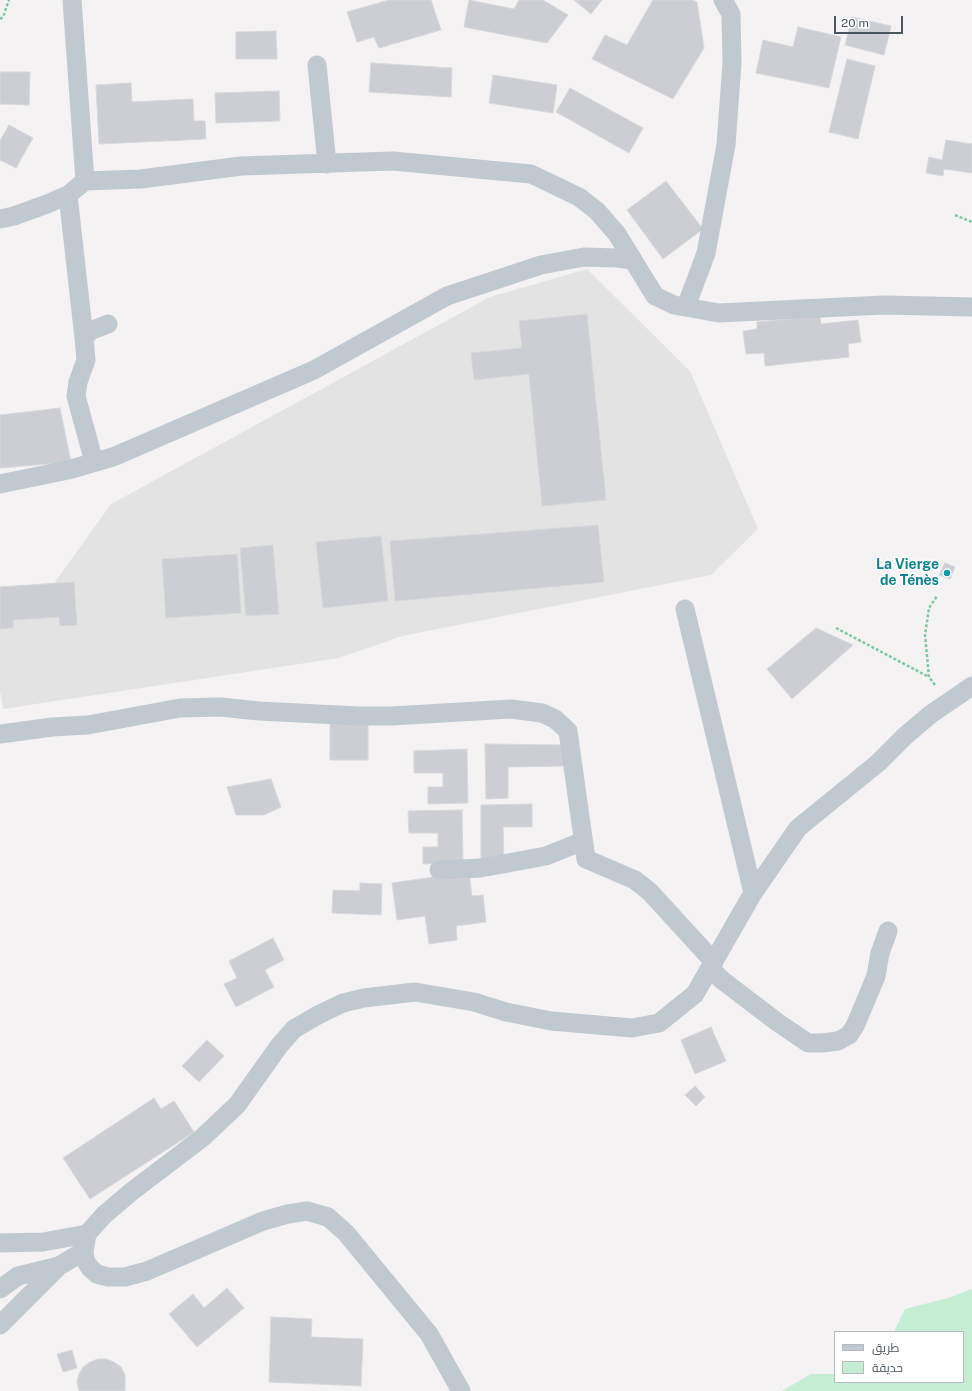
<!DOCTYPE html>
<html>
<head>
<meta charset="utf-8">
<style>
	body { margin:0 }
	#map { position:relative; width:972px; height:1391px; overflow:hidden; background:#f4f2f2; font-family:"Public Sans",Cairo,sans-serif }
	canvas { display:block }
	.legend { position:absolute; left:834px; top:1331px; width:130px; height:52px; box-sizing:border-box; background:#fff; border:1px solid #b7bbbf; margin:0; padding:5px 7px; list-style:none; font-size:12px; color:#4a555e }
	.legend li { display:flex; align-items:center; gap:8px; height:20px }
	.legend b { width:20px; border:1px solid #b7bbbf }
	.scale { position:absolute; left:834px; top:16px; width:69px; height:18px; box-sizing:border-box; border:2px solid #4a555e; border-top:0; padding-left:5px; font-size:12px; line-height:14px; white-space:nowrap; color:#4a555e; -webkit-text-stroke:3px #fff; paint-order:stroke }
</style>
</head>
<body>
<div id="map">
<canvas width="972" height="1391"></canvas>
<ul class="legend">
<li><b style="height:5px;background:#c0c9cf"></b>طريق</li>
<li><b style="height:11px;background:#c4edd3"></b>حديقة</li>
</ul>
<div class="scale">20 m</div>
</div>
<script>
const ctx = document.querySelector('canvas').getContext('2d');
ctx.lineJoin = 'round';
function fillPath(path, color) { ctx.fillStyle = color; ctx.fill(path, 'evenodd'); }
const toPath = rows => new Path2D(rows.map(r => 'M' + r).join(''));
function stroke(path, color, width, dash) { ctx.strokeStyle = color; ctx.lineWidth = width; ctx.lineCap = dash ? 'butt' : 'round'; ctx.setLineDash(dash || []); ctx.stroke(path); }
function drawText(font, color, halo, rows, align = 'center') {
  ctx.font = font + ' "Public Sans",sans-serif'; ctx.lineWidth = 3; ctx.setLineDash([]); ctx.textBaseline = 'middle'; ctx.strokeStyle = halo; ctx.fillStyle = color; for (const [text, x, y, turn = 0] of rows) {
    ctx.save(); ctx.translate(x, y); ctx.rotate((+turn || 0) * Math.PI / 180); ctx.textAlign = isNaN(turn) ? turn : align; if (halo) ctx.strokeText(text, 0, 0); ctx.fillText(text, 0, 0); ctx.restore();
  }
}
fillPath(toPath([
	[587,269,690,371,758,529,711,575,402,636,339,658,3,709,0,691,0,588,53,585,111,504,490,297]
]), '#e4e3e3');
fillPath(toPath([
	[972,1289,972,1391,782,1391,811,1374,835,1374,835,1382,963,1382,963,1332,894,1332,905,1309,948,1298]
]), '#c4edd3');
const building = toPath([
	[389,0,431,0,441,30,379,48,374,37,357,42,347,12,389,0],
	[469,0,514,9,519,0,543,0,568,15,547,43,464,27,469,0],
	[574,0,602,0,591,14,574,0],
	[653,0,692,0,697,2,704,48,673,99,592,59,605,35,627,45,653,0],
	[852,17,891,26,884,55,845,45,852,17],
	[798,27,841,37,829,88,756,73,763,40,793,47,798,27],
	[276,31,277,59,236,59,236,32,276,31],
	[847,59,875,66,858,139,829,132,847,59],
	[371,63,452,68,451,97,369,92,371,63],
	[0,72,30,72,29,105,0,104,0,72],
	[493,75,557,85,553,113,489,103,493,75],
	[131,83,132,102,193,99,194,121,205,121,206,139,99,144,96,85,131,83],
	[570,88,643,128,629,153,556,112,570,88],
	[279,91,280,121,216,123,215,93,279,91],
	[9,125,33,138,16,168,0,160,0,141,9,125],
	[946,140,972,144,972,173,944,169,943,176,926,173,929,157,942,160,946,140],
	[666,181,703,229,663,259,627,210,666,181],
	[587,314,606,500,542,506,529,374,474,380,471,353,522,348,519,321,587,314],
	[820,316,821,324,858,320,861,342,848,344,849,357,765,366,764,353,746,354,743,331,757,329,757,322,820,316],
	[60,408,71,462,0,468,0,415,60,408],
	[598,525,604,582,395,601,390,541,598,525],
	[381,536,388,601,323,608,316,542,381,536],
	[273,545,279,614,246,616,240,548,273,545],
	[237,554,241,613,166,618,162,559,237,554],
	[945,563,955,567,950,579,939,575,945,563],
	[74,582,77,625,60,626,59,617,13,620,13,628,0,629,0,587,74,582],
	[816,628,853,645,792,699,767,669,816,628],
	[330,723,368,723,368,760,330,760,330,723],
	[485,744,564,745,565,766,508,767,508,798,486,799,485,744],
	[467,749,468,803,428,804,428,787,443,787,443,773,414,773,414,751,467,749],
	[271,779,281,807,264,815,236,815,227,787,271,779],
	[532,804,532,827,503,827,504,859,481,859,481,805,532,804],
	[462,810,463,863,423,864,423,847,438,847,438,833,409,833,408,811,462,810],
	[469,872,472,896,483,895,486,922,456,926,457,940,429,944,425,916,397,920,392,883,469,872],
	[360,883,382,884,381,915,332,913,333,890,360,891,360,883],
	[273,938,284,960,265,970,274,987,236,1007,224,984,237,978,229,961,273,938],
	[711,1027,726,1061,695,1074,681,1040,711,1027],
	[207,1040,224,1056,199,1082,182,1066,207,1040],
	[695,1086,705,1097,696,1106,685,1095,695,1086],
	[154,1098,161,1109,174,1101,194,1132,90,1199,63,1158,154,1098],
	[227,1288,244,1308,197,1347,169,1314,193,1294,204,1308,227,1288],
	[271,1317,312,1319,311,1337,363,1339,361,1386,269,1382,271,1317],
	[72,1350,77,1368,63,1372,57,1354,72,1350],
	[98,1359,106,1359,114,1362,121,1367,125,1375,125,1391,79,1391,77,1382,79,1374,83,1367,90,1362,98,1359]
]);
fillPath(building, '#ccced3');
stroke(building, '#d6d8dc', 1);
stroke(toPath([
	[0,19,3,17,9,0],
	[955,215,972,222],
	[836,628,929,677],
	[935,685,929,677,925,635,929,608,937,596]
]), '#7ec9a2', 2.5, [3, 2]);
stroke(toPath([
	[317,65,327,164],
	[85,181,141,179,241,166,393,161,531,174,579,197,597,211,617,234,655,296,674,305,719,313,884,305,972,307],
	[68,195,84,338],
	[0,219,14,216,47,204,68,195,85,181,72,0],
	[686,307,706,253,726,145,732,63,731,14,723,0],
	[94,462,76,396,78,382,86,360,84,338,90,331,108,324],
	[0,484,68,470,113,457,314,370,447,296,541,265,584,257,617,258,633,260],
	[685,609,753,893],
	[0,734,52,727,88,725,180,708,220,707,259,711,358,716,392,716,511,709,542,713,555,719,568,731,586,859,635,880,650,892,714,962],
	[439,870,481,868,546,856,583,841],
	[711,969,722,980,777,1022,808,1043,822,1043,838,1041,849,1035,855,1026,876,976,880,953,888,931],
	[0,1243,43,1242,87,1234],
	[0,1289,18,1276,59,1266],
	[0,1325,59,1266,84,1251],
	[461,1391,429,1334,346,1233,328,1217,307,1211,288,1214,263,1221,147,1271,125,1277,108,1277,97,1274,90,1268,85,1260,84,1251,87,1234,104,1215,131,1192,202,1138,237,1105,279,1046,294,1029,318,1015,343,1003,364,998,415,992,474,1002,506,1012,551,1021,632,1028,659,1023,695,994,753,893,798,828,878,763,905,736,931,714,972,686]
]), '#c0c9cf', 19);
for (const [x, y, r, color] of [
	[947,573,4,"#0f9aa8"]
]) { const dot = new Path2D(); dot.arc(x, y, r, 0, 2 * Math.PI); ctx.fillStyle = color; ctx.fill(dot); stroke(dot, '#fff', 1.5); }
drawText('bold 14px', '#0d838f', '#fff', [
	["La Vierge",939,565],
	["de Ténès",939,581]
], 'right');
</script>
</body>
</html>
